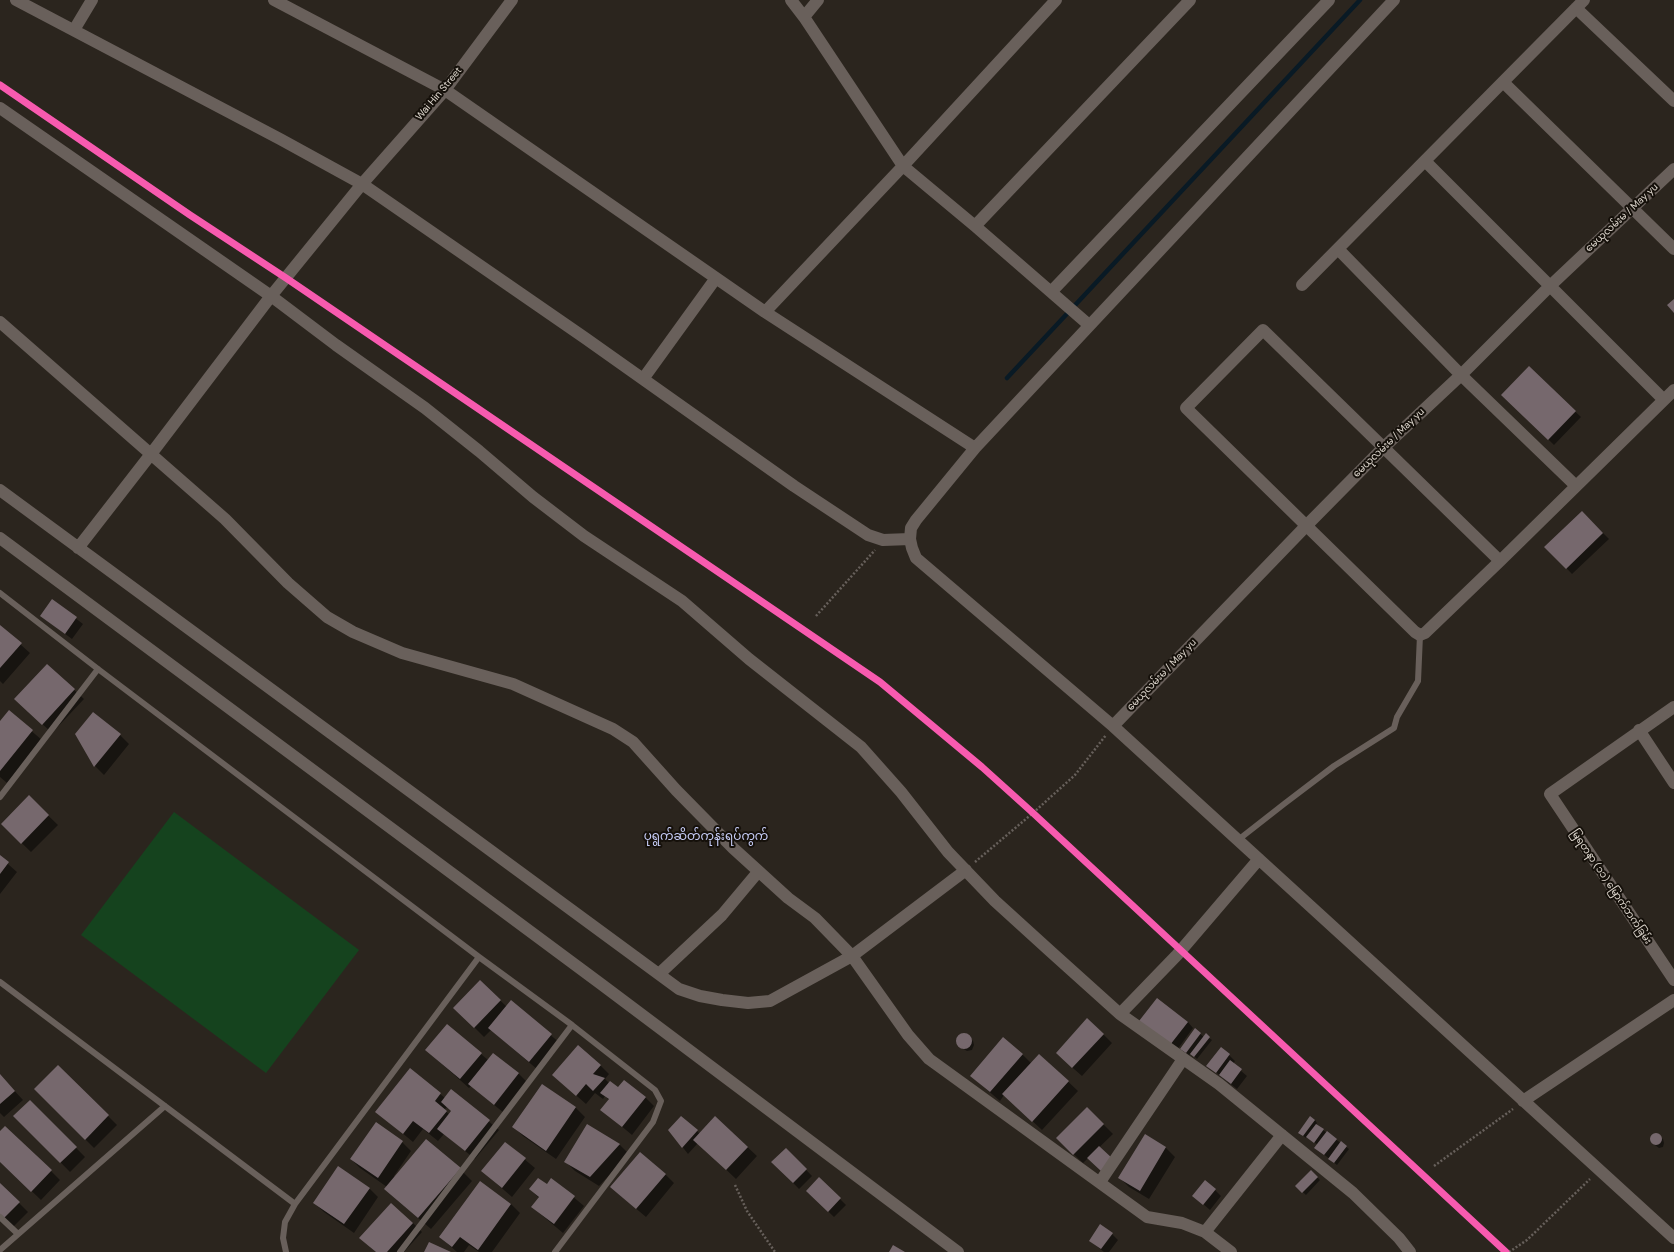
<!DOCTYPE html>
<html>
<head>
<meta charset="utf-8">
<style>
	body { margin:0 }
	canvas { display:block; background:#2b251e }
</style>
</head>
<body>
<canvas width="1674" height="1252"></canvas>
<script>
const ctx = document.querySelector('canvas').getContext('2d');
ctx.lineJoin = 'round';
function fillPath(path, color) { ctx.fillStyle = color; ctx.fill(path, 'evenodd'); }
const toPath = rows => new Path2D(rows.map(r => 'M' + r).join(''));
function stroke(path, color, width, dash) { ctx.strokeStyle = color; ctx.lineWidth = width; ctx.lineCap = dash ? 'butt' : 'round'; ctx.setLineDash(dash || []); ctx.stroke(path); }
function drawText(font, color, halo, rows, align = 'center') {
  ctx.font = font + ' "DM Sans","Noto Sans Myanmar",sans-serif'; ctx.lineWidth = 4; ctx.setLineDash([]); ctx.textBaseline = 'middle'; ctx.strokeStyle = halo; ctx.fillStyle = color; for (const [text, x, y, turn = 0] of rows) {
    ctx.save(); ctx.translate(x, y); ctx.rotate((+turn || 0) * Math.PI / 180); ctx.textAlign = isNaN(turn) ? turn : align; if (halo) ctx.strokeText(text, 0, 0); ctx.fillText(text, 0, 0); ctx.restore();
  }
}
fillPath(toPath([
	[174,812,359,950,266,1073,81,935]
]), '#15431e');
fillPath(toPath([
	[1529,368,1581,417,1554,445,1503,395],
	[1582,512,1609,539,1572,574,1546,547],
	[53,601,83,624,72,639,41,616],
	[0,626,30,653,3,684,0,681],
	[47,665,84,699,52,733,25,708],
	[9,712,42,740,7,783,0,777,0,723],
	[76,735,120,735,129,744,104,775,95,766],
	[29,797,58,825,31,852,2,824],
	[0,857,17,872,0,894],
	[480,981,507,1007,511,1001,561,1044,538,1070,491,1030,484,1037,464,1017],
	[1188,1022,1193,1028,1177,1050,1146,1027],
	[1195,1030,1204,1037,1209,1038,1212,1040,1197,1059,1191,1053,1189,1055,1184,1051],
	[965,1034,973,1041,974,1045,972,1050,967,1051,958,1046,957,1040,958,1036],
	[1103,1034,1112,1043,1082,1076,1066,1062],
	[426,1050,481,1054,488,1060,493,1054,519,1074,528,1083,504,1113,471,1086,469,1088],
	[1022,1054,1032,1064,1040,1055,1078,1091,1042,1130,1004,1095,1000,1101,971,1076],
	[1229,1055,1235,1061,1233,1064,1247,1076,1237,1089,1208,1066],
	[600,1065,609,1074,605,1079,609,1083,618,1089,645,1097,654,1106,632,1135,602,1110,609,1100,605,1096,603,1099,595,1093,586,1104,553,1075],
	[58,1066,117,1125,94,1148,35,1089],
	[410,1070,445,1098,451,1090,499,1130,475,1159,444,1134,438,1141,423,1129,413,1142,377,1112],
	[447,1107,452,1112,450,1115,444,1110],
	[0,1075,23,1100,4,1117,0,1113],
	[543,1085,576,1108,585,1117,556,1159,523,1136,514,1127],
	[30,1101,85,1157,70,1172,15,1116],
	[1087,1108,1113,1134,1083,1163,1057,1138],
	[715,1117,757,1156,736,1179,698,1143,688,1154,670,1131,697,1131,700,1134],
	[1315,1120,1317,1123,1316,1125,1349,1149,1337,1165,1316,1148,1318,1145,1307,1137,1306,1138,1302,1135],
	[587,1126,620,1145,629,1154,599,1186,575,1171,566,1162],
	[0,1133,51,1171,60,1180,41,1200,0,1161],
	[1656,1134,1663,1139,1664,1143,1663,1147,1659,1148,1652,1143,1650,1139,1652,1136],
	[1145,1136,1166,1148,1175,1157,1149,1199,1129,1187,1120,1178],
	[402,1142,411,1151,394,1176,395,1177,460,1169,472,1181,431,1229,398,1201,385,1189,387,1187,360,1168,351,1159],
	[505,1143,535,1168,512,1197,482,1171],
	[786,1149,812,1176,799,1189,773,1162],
	[1311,1171,1320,1180,1306,1195,1296,1186],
	[665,1174,674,1183,646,1217,621,1196],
	[819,1178,846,1205,834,1217,807,1191],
	[552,1179,584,1206,563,1233,532,1207,539,1198,530,1189,547,1186],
	[480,1182,511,1204,520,1213,492,1252,479,1252,469,1245,464,1252,457,1252,440,1237],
	[0,1184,28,1212,11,1229,0,1218],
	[369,1188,378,1197,354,1233,324,1212,314,1203],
	[1215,1190,1221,1196,1210,1210,1194,1196],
	[413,1223,422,1232,404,1252,376,1252,370,1247],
	[1112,1234,1118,1240,1109,1252,1104,1252,1090,1241]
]), '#0007');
stroke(toPath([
	[1007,378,1360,0]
]), '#091a25', 4.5);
fillPath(toPath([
	[1674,299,1674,313,1667,305],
	[1529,366,1576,411,1548,440,1501,395],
	[1582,511,1603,533,1566,569,1544,547],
	[52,599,77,617,65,634,40,616],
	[0,625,22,643,0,668],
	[47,664,75,689,42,725,14,699],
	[9,710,33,730,0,771,0,721],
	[93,712,121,734,94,767,75,734],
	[29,795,49,815,21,844,1,824],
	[0,855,9,862,0,874],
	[480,980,501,1000,474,1028,453,1008],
	[1157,998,1188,1022,1170,1045,1139,1021],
	[511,1000,552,1034,529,1062,488,1028],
	[1087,1018,1104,1034,1072,1068,1056,1053],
	[447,1024,482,1053,460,1079,425,1050],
	[1195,1028,1201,1033,1186,1053,1180,1049],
	'956 1041a8 8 0 1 1 16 0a8 8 0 1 1-16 0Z',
	[1206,1033,1210,1037,1194,1057,1190,1054],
	[1003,1037,1023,1054,990,1092,970,1076],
	[578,1045,601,1065,593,1074,605,1078,593,1091,586,1084,576,1096,552,1075],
	[1221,1047,1230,1054,1216,1073,1206,1066],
	[493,1053,519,1073,494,1105,468,1084],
	[1039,1054,1069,1081,1032,1122,1002,1094],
	[1230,1060,1242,1069,1231,1084,1219,1075],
	[58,1065,109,1115,85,1140,34,1089],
	[410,1068,441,1093,435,1101,447,1111,429,1133,413,1121,403,1134,375,1112],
	[0,1074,15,1091,0,1104],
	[624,1080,646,1097,622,1127,600,1110,609,1099,600,1093,610,1081,618,1087],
	[542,1084,576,1107,546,1151,512,1127],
	[451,1089,490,1120,465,1151,437,1129,451,1111,441,1102],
	[30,1100,77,1147,60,1163,13,1116],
	[1087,1107,1104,1124,1073,1155,1056,1138],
	[681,1116,698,1130,682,1148,668,1130],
	[715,1116,748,1147,726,1170,693,1140],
	[1310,1116,1315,1120,1303,1136,1298,1133],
	[376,1122,403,1141,378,1178,350,1159],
	[587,1124,620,1144,590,1177,564,1162],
	[1316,1124,1324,1129,1314,1143,1306,1137],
	[5,1126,52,1170,31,1192,0,1162,0,1131],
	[1327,1131,1337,1139,1324,1155,1314,1148],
	'1650 1139a6 6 0 1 1 12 0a6 6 0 1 1-12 0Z',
	[1145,1134,1166,1147,1140,1191,1118,1178],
	[426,1139,461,1168,418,1218,384,1189],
	[1341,1141,1347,1146,1334,1163,1328,1159],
	[505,1142,526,1158,502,1188,481,1171],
	[1099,1146,1113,1159,1101,1171,1087,1158],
	[786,1148,807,1169,793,1183,771,1162],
	[640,1152,666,1174,636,1209,610,1187],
	[338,1166,370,1188,344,1224,313,1203],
	[1311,1170,1318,1177,1302,1193,1295,1186],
	[819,1177,841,1198,828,1212,806,1191],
	[538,1178,547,1184,551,1178,575,1196,554,1224,531,1207,539,1197,529,1189],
	[1205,1180,1216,1189,1203,1205,1192,1196],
	[480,1181,511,1204,478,1250,460,1237,452,1247,439,1237],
	[0,1183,20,1202,2,1220,0,1219],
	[391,1203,413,1223,387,1252,376,1252,359,1238],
	[1100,1224,1113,1233,1101,1249,1089,1241],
	[429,1242,451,1252,424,1252],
	[893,1245,905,1252,889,1252]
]), '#76686d');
stroke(toPath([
	[816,616,875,550],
	[975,862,1033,813,1075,775,1106,735],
	[1434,1166,1513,1109],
	[735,1185,747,1211,775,1252],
	[1509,1252,1527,1240,1590,1179]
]), '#67605b', 2.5, [2, 2]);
stroke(toPath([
	[0,593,98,669,479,957,572,1025,655,1090,661,1101,653,1122,555,1252],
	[0,797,98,669],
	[1238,840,1284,804,1334,766,1394,728,1397,717,1418,681,1420,635],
	[0,982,295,1204],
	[0,1217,18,1234],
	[0,1250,165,1106],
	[286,1252,283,1238,285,1222,295,1204,479,957],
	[400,1252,572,1025]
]), '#69605b', 6);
stroke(toPath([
	[16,0,280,139,362,184,585,338,794,486,868,535,883,540,910,539],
	[274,0,445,90,765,312,975,448],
	[791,0,804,17,818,0],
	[1394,0,975,448,916,520,911,528,910,539,912,548,916,558,1113,726,1674,1238],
	[1576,8,1674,101],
	[804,17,903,166,975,226,1089,325],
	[74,30,92,0],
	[1503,82,1674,249],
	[0,108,271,296,336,345,425,408,479,451,533,497,584,536,682,601,749,659,861,747,901,792,948,852,995,901,1050,951,1120,1014,1219,1084,1353,1193,1399,1238,1410,1252],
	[1425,161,1664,400],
	[975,226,1190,0],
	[1338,249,1461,375,1576,486],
	[1302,285,1584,0],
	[1051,292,1329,0],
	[765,312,903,166,1056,0],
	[0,322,225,519,288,583,327,617,353,632,402,653,513,684,613,729,633,742,676,790,733,848,788,898,815,918,852,956,908,1035,929,1059,1147,1217,1182,1223,1205,1232,1231,1252],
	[643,379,716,278],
	[0,490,679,989,700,996,722,1000,748,1003,770,1001,852,956,966,870],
	[0,538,601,984,958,1252],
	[78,548,151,454,271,296,362,184,445,90,512,0],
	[1500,561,1263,330,1186,408,1415,632,1420,635,1425,633,1500,561,1674,390],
	[1674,707,1550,794,1674,980],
	[1113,726,1306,526,1383,448,1461,375,1550,286,1674,169],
	[1639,730,1674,783],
	[659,974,722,915,758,872],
	[1120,1014,1177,955,1259,859],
	[1523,1101,1674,1000],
	[1100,1182,1183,1059],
	[1205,1232,1282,1135]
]), '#69605b', 12);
stroke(toPath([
	[0,85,190,215,286,278,880,682,982,767,1033,813,1506,1252]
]), '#f75aaf', 7);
drawText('10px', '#e0d9d0', '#15100a', [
	["Wai Hin Street",439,94,-50],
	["မေယုလမ်းမ / May yu",1622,218,-43],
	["မေယုလမ်းမ / May yu",1389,443,-44],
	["မေယုလမ်းမ / May yu",1162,675,-46],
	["မြရတနာ (၁၁) မြောက်ဘက်ခြမ်း",1611,887,56]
]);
drawText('12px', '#c8cef9', '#15100a', [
	["ပုရွက်ဆိတ်ကုန်းရပ်ကွက်",706,837]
]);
</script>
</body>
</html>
